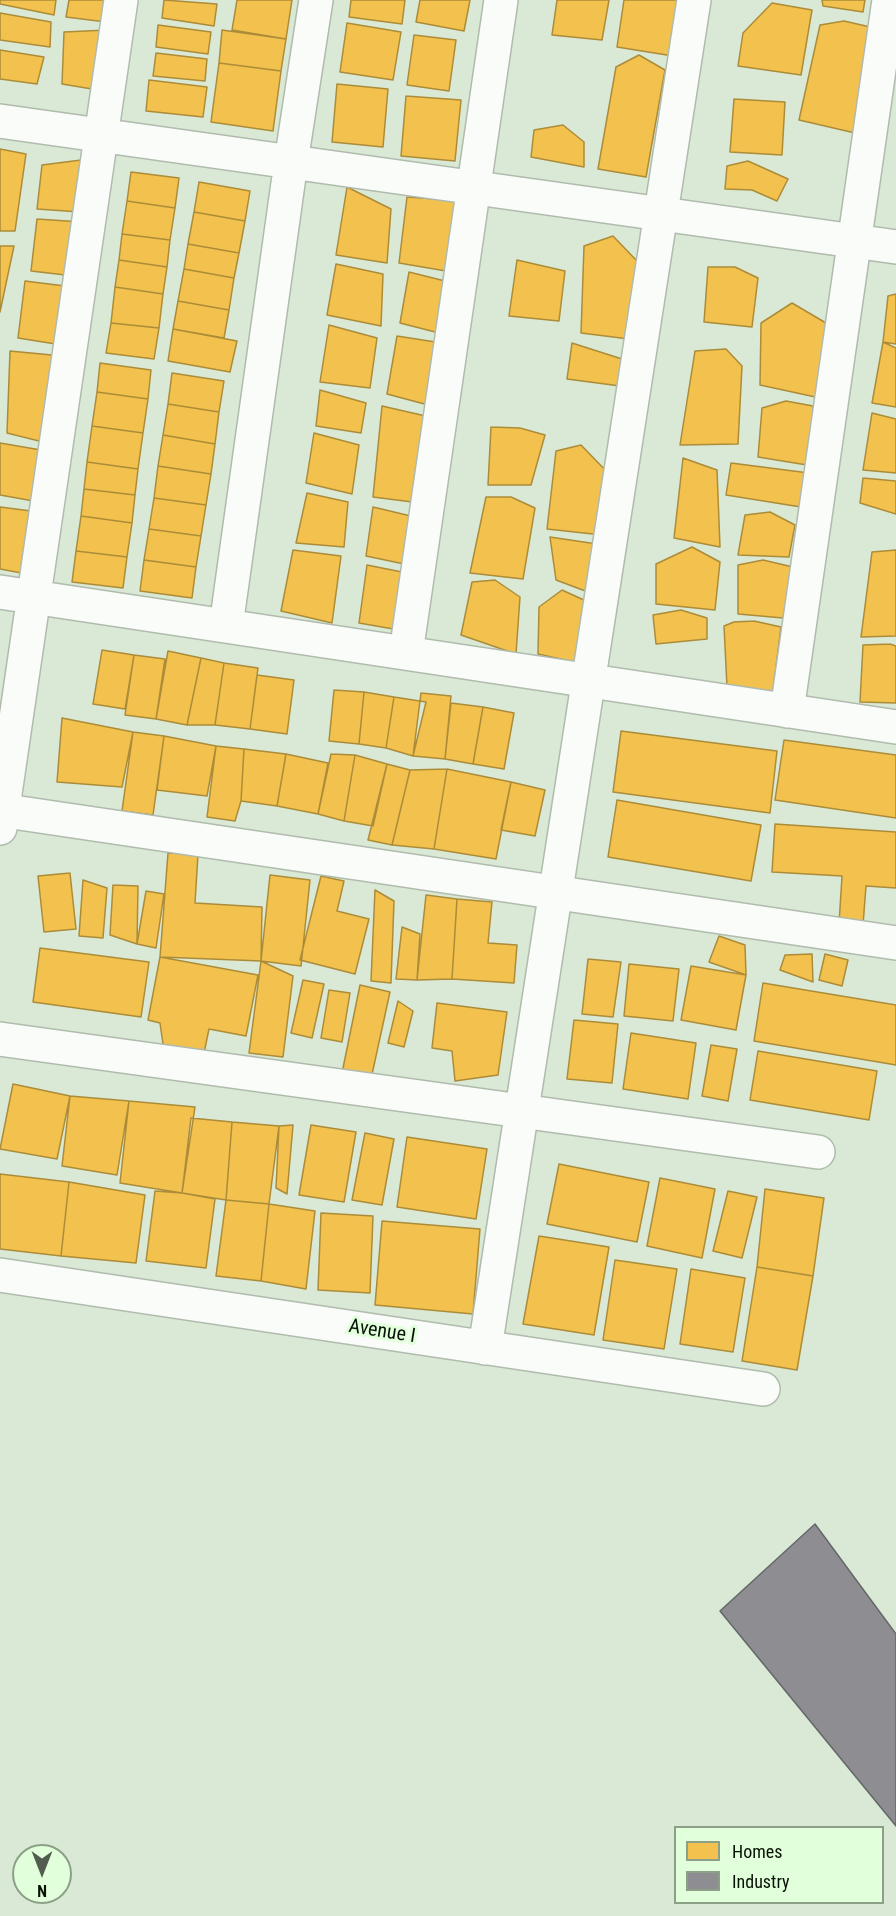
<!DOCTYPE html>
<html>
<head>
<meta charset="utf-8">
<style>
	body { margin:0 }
	#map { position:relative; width:896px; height:1916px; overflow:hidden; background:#dae9d6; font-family:"Roboto Condensed",sans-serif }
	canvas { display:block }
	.legend { position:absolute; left:674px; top:1826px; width:210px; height:78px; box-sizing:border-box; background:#e2ffdb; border:2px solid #8ba086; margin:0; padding:8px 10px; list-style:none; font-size:18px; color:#081106 }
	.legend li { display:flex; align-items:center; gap:12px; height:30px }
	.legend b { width:30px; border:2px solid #8ba086 }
	.north { position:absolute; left:12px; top:1844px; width:60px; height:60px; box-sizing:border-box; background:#e2ffdb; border:2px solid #8ba086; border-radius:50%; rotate:180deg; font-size:16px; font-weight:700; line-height:24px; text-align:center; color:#081106 }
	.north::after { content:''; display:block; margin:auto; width:21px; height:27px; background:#525d4f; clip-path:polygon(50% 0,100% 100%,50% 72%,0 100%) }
</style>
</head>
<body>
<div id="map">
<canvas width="896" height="1916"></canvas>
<ul class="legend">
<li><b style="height:16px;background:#f2c14e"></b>Homes</li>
<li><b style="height:16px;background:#8d8d92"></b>Industry</li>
</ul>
<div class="north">N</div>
</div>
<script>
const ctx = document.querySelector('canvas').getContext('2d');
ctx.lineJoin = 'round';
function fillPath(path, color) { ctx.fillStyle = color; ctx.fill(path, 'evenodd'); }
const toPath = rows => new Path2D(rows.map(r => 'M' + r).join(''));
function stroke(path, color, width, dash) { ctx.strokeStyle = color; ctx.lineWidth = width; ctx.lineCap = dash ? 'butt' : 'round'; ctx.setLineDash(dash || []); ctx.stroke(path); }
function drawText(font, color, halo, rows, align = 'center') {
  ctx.font = font + ' "Roboto Condensed",sans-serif'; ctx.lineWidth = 6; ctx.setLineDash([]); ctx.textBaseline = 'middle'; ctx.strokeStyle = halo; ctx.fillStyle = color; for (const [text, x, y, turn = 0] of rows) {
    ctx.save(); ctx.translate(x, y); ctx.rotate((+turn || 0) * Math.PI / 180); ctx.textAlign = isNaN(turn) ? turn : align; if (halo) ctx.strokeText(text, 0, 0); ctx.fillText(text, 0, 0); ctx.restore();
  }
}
const homes = toPath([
	[0,0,56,0,54,15,0,4,0,0],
	[69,0,111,0,106,22,66,17,69,0],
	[164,0,217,4,214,26,162,18,164,0],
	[237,0,292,0,286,39,232,30,237,0],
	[351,0,405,0,402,24,349,17,351,0],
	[420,0,470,0,464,31,416,22,420,0],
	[557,0,609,0,602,40,552,35,557,0],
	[624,0,683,0,673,56,617,47,624,0],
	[822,0,865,0,863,12,823,6,822,0],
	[772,3,812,10,801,75,738,66,743,33,772,3],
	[0,13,51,22,50,47,0,40,0,13],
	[844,21,879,29,855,133,799,120,820,25,844,21],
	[347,23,401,32,393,80,340,72,347,23],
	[158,25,211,32,208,54,156,47,158,25],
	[107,30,98,90,62,84,64,32,107,30],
	[222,30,286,39,281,71,219,63,222,30],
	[414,35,456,40,449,91,407,85,414,35],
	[0,50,44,57,37,84,0,79,0,50],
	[156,53,207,59,205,81,153,76,156,53],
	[639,55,665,70,646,177,598,169,616,67,639,55],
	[219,63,281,71,273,131,211,122,219,63],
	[149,80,207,87,203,117,146,111,149,80],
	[337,84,388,89,383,147,332,142,337,84],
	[406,96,461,100,455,161,401,156,406,96],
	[734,99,785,102,782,155,730,152,734,99],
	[563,125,584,142,584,167,531,157,534,130,563,125],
	[0,149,26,154,15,231,0,231,0,149],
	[89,159,80,212,37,209,42,165,89,159],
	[748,161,788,179,777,201,752,190,725,189,727,166,748,161],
	[131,172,179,178,175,208,127,201,131,172],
	[199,182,250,191,245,221,194,212,199,182],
	[347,187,391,209,387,263,336,255,347,187],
	[407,197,464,201,452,272,399,263,407,197],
	[127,201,175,208,170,240,122,234,127,201],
	[194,212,245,221,239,253,188,244,194,212],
	[37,219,82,222,74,276,31,271,37,219],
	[122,234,170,240,167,267,119,260,122,234],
	[613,236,637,261,629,339,581,333,584,246,613,236],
	[188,244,239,253,234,278,184,269,188,244],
	[0,246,14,246,0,312,0,246],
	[119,260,167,267,163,294,115,287,119,260],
	[517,260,565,271,559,321,509,316,517,260],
	[336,264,383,274,381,326,327,315,336,264],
	[708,267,735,267,758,278,752,327,704,322,708,267],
	[184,269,234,278,229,310,178,301,184,269],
	[409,272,449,282,443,334,400,323,409,272],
	[25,281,73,287,62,345,18,338,25,281],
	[115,287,163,294,159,328,111,323,115,287],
	[896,294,896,344,883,342,888,296,896,294],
	[178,301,229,310,224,338,173,329,178,301],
	[792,303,826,323,820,398,760,385,761,323,792,303],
	[111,323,159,328,154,359,106,353,111,323],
	[329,325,377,338,370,388,320,382,329,325],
	[173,329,237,341,230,372,168,361,173,329],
	[397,336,442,343,432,406,387,394,397,336],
	[883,342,896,348,896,407,872,403,883,342],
	[572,343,622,359,620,386,567,379,572,343],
	[726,349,742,366,738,444,680,445,695,351,726,349],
	[10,351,62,356,47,443,7,433,10,351],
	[100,363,151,370,148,399,97,392,100,363],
	[172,373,224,381,219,412,168,404,172,373],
	[320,390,366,403,361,433,316,426,320,390],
	[97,392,148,399,143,433,92,426,97,392],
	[786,401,813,406,813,466,758,457,762,408,786,401],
	[168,404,219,412,215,444,163,435,168,404],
	[382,406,430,417,420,503,373,497,382,406],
	[872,413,896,419,896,473,863,470,872,413],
	[92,426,143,433,138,469,87,462,92,426],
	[491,427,520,428,545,435,531,485,488,485,491,427],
	[314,433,359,445,352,494,306,483,314,433],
	[163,435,215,444,211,474,158,466,163,435],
	[0,443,47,451,39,502,0,495,0,443],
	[581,445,610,475,602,535,547,529,556,451,581,445],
	[683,458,717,470,720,547,674,538,683,458],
	[87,462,138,469,135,495,84,489,87,462],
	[731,463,809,473,801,507,726,495,731,463],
	[158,466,211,474,206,505,154,498,158,466],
	[863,478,896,481,896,514,860,503,863,478],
	[84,489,135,495,132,523,81,516,84,489],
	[307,493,348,502,344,547,296,543,307,493],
	[486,497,511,497,535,508,523,579,470,573,486,497],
	[154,498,206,505,201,536,149,529,154,498],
	[0,507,39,512,32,575,0,569,0,507],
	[373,507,415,517,409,565,366,556,373,507],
	[770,512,795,525,789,557,738,555,745,515,770,512],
	[81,516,132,523,127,557,76,551,81,516],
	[149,529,201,536,196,567,144,560,149,529],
	[550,537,597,544,588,592,556,580,550,537],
	[692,547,720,562,715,610,656,604,656,564,692,547],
	[293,550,341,556,332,623,281,611,293,550],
	[896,550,896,636,861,637,872,552,896,550],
	[76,551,127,557,123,588,72,582,76,551],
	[144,560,196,567,192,598,140,591,144,560],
	[763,560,793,567,783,618,738,614,738,565,763,560],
	[367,565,407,573,399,630,359,623,367,565],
	[495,580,520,597,516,654,461,635,472,582,495,580],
	[562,590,586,601,583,664,538,654,539,607,562,590],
	[681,610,707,618,707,639,656,644,653,615,681,610],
	[754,621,781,627,773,691,727,687,724,626,734,622,754,621],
	[890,644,896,646,896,703,860,702,863,645,890,644],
	[102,650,134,655,125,709,93,704,102,650],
	[168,651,201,658,187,725,156,719,168,651],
	[134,655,165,659,156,719,125,715,134,655],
	[201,658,224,663,215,725,187,725,201,658],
	[224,663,258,668,250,729,215,725,224,663],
	[257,675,294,680,287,734,250,729,257,675],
	[334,690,364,692,359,744,329,741,334,690],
	[364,692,394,697,386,748,359,744,364,692],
	[421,693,451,696,445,759,413,756,421,693],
	[394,697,426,702,413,756,386,748,394,697],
	[451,703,483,707,473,764,445,759,451,703],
	[483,707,514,713,504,769,473,764,483,707],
	[62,718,133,732,122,787,57,782,62,718],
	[621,731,777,751,770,813,613,792,621,731],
	[133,732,164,736,153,815,122,811,133,732],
	[164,736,216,746,207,796,157,790,164,736],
	[784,740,896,755,896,818,775,800,784,740],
	[216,746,244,749,241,801,235,821,207,817,216,746],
	[244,749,286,754,277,806,241,801,244,749],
	[286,754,328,763,318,814,277,806,286,754],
	[331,754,355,755,344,821,318,814,331,754],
	[355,755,387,764,373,826,344,821,355,755],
	[387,764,410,770,392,845,368,840,387,764],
	[447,769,434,849,392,845,410,770,447,769],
	[447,769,511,782,496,859,434,849,447,769],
	[511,782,545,790,535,836,501,830,511,782],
	[617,800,761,825,751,881,608,857,617,800],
	[775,824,896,832,896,888,866,886,863,925,839,924,842,876,772,872,775,824],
	[168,853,198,854,195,903,262,907,261,961,160,957,168,853],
	[70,873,76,929,44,932,38,876,70,873],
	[270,875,310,880,301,966,261,961,270,875],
	[321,876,344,881,337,911,369,919,355,974,300,960,321,876],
	[83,880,107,888,103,938,79,936,83,880],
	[113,885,138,886,137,944,110,935,113,885],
	[375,890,394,901,391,983,371,981,375,890],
	[146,891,164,894,156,948,137,944,146,891],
	[426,895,457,899,452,979,417,980,426,895],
	[457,899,492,902,488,943,517,945,514,983,452,979,457,899],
	[402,927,420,934,417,980,396,979,402,927],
	[719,936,745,945,746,975,709,962,719,936],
	[40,948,149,962,141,1017,33,1002,40,948],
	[812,954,813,982,780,970,785,955,812,954],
	[825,954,848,960,842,986,819,980,825,954],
	[160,957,258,975,246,1036,209,1029,203,1058,164,1051,160,1023,148,1020,160,957],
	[588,959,621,962,613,1017,582,1014,588,959],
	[261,961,293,976,283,1057,249,1053,261,961],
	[629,964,679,969,673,1021,624,1016,629,964],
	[691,966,746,975,736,1030,681,1020,691,966],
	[303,980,324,984,312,1038,291,1033,303,980],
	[763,983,896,1005,896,1065,754,1041,763,983],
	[360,985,390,992,371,1079,342,1073,360,985],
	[329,990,350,993,342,1042,321,1038,329,990],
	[398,1001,413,1011,404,1047,388,1043,398,1001],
	[437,1003,507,1012,498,1075,455,1081,452,1051,432,1048,437,1003],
	[574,1020,618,1024,612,1083,567,1079,574,1020],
	[631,1033,696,1043,688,1099,623,1089,631,1033],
	[711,1045,737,1049,728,1101,702,1096,711,1045],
	[758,1051,877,1071,869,1120,750,1100,758,1051],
	[13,1084,70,1096,57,1159,0,1149,13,1084],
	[70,1096,129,1101,117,1175,62,1166,70,1096],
	[129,1101,195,1107,182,1193,120,1183,129,1101],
	[191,1118,232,1122,226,1200,182,1193,191,1118],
	[232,1122,279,1126,269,1204,226,1200,232,1122],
	[293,1125,287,1194,276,1188,279,1126,293,1125],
	[311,1125,356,1132,344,1202,299,1195,311,1125],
	[365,1133,394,1139,382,1205,352,1200,365,1133],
	[407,1137,487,1149,476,1219,397,1207,407,1137],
	[559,1164,649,1182,637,1242,547,1224,559,1164],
	[0,1174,69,1182,61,1256,0,1249,0,1174],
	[660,1178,715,1189,702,1258,647,1246,660,1178],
	[69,1182,145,1195,136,1263,61,1256,69,1182],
	[765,1189,824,1198,813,1276,757,1267,765,1189],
	[155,1191,182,1193,215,1199,206,1268,146,1261,155,1191],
	[728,1191,757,1197,742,1258,713,1251,728,1191],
	[226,1200,269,1204,261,1281,216,1276,226,1200],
	[269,1204,315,1211,306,1289,261,1281,269,1204],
	[321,1213,373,1216,370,1293,318,1290,321,1213],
	[382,1221,480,1229,473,1314,375,1305,382,1221],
	[539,1236,609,1247,594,1335,523,1324,539,1236],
	[615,1260,677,1269,664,1349,603,1340,615,1260],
	[757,1267,813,1276,797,1370,742,1361,757,1267],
	[691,1269,745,1278,733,1352,680,1344,691,1269]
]);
fillPath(homes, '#f2c14e');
stroke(homes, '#ac8c38', 1.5);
const industry = toPath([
	[815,1524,896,1634,896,1826,720,1611,815,1524]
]);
fillPath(industry, '#8d8d92');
stroke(industry, '#656868', 1.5);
const street = toPath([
	[0,121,896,247],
	[0,592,896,727],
	[226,626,291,162,316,0],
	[406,653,501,0],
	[787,711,889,0],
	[0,810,896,943],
	[0,828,121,0],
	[0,1039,818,1152],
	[0,1275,763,1389],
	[485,1348,694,0]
]);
stroke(street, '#b0bbad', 36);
stroke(street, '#f9fcf9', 33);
drawText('20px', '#081106', '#e2ffdb', [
	["Avenue I",382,1332,9]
]);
</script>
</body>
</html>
